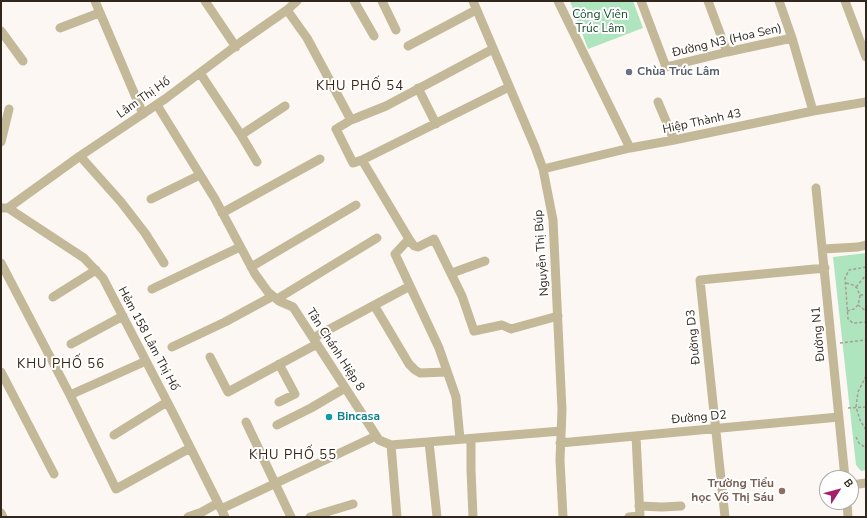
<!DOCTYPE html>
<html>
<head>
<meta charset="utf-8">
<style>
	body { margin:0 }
	#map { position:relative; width:867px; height:518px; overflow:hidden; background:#fcf7f2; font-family:"Nunito Sans",sans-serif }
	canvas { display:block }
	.frame { position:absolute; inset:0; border:2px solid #31271e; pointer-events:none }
	.north { position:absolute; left:819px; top:470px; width:40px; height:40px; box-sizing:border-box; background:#fff; border:1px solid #ada9a5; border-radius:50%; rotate:54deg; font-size:11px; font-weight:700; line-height:16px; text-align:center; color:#31271e }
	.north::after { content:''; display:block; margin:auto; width:14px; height:18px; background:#a51f6b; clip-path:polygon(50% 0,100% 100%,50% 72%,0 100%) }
</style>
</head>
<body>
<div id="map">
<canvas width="867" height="518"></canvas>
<div class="frame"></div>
<div class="north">B</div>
</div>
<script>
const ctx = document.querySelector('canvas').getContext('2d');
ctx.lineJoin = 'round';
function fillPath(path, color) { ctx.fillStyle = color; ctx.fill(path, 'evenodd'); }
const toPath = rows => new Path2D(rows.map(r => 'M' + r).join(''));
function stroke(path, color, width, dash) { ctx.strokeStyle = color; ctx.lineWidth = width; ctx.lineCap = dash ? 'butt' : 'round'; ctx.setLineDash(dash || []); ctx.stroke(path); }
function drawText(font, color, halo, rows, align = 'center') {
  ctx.font = font + ' "Nunito Sans",sans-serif'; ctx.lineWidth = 4; ctx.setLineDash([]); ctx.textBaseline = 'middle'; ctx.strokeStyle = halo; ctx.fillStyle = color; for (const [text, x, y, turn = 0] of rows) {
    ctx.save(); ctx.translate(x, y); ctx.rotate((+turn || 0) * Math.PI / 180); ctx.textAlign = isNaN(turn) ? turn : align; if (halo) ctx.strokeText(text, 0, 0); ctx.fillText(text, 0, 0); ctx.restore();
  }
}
fillPath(toPath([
	[570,1,633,1,643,28,588,49],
	[866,253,866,470,861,471,856,465,833,257]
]), '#aee4be');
stroke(toPath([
	[866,267,849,270,845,278,848,319,853,323,866,322],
	[846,283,853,285,857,288,860,296,858,305,854,309,847,311],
	[856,287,866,275],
	[860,295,866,295],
	[858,305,866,311],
	[840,343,866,340],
	[866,376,858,392,856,407,860,420,866,430],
	[848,408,866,407],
	[856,437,859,443,866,448]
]), '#a69f98', 1.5, [3, 2]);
stroke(toPath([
	[95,1,143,114],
	[205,1,236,47],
	[354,1,374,36],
	[382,1,396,30],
	[473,1,535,147,543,169,553,220,562,410,560,460,563,517],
	[558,1,630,148],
	[641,1,666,67,727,52,792,38],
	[708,1,727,52],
	[779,1,792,38,813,111],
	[845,1,866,57],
	[287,10,307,38,351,120,386,106,493,49],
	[60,28,99,13],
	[1,31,23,61],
	[408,46,476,10],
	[200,73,241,135,257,162],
	[418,88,436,124],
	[658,102,674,140],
	[157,105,215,199,255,274,268,292,279,301,293,307,379,440,391,445,561,431],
	[351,120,336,129,353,163,362,160,509,87],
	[241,135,285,106],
	[1,142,9,109],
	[80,156,121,202,145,233,164,263],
	[362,160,409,239,395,254,439,348,456,397,460,439],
	[543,169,630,148,674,140,813,111,866,102],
	[816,188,845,478],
	[151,199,200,175],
	[1,208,8,208,80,156,165,99,241,42,287,10,297,1],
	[8,208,84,258,103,278,174,415,225,517],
	[222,213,320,159],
	[409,239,414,246,418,247,434,239,462,296,474,331,502,325,511,329,558,316],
	[823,249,858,247,866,245],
	[1,263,70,395,116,489,190,448],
	[251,267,356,205],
	[452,273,485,261],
	[152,289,240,247],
	[53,297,96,270],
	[277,299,377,238],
	[374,305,409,364,415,370,420,373,447,372],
	[313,338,410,286],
	[71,344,123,316],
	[172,347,225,322,273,296],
	[210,357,228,392,317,344],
	[1,372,54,474],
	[70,395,146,361],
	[279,402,295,394,279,364],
	[246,422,291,517],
	[277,425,311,408,345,388],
	[114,435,167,402],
	[636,436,640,517],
	[471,439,471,470,473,517],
	[429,442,437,517],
	[560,443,839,417],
	[391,445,397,517],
	[851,485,866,483],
	[847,502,848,517],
	[639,506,662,507,681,506],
	[221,509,376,436],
	[1,513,3,517],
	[188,517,202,512,218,503],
	[310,517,353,504],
	[629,517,640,516],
	[725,517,700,280,825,268]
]), '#c3b998', 9);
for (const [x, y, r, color] of [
	[629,72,4,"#6b7280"],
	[329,417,4,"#0f9aa8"],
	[782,491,4,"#8d6e63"]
]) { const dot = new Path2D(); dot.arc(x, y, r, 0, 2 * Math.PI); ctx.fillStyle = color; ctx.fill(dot); stroke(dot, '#fff', 1.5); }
drawText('12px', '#164c2c', '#fff', [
	["Công Viên",600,15],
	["Trúc Lâm",600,29]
]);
drawText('12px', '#31271e', '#fff', [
	["Đường N3 (Hoa Sen)",727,41,-13],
	["Lâm Thị Hố",144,98,-35],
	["Hiệp Thành 43",702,122,-12],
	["Nguyễn Thị Búp",542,253,-94],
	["Đường N1",819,334,-95],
	["Đường D3",694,337,-96],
	["Hẻm 158 Lâm Thị Hố",148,339,62],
	["Tân Chánh Hiệp 8",335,350,57],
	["Đường D2",699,418,-5]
]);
drawText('bold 12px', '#5b616d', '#fff', [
	["Chùa Trúc Lâm",637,72]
], 'left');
drawText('bold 12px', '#0d838f', '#fff', [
	["Bincasa",337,417]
], 'left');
drawText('bold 12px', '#785e54', '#fff', [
	["Trường Tiểu",774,484],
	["học Võ Thị Sáu",774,498]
], 'right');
ctx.letterSpacing = '1px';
drawText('13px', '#3b2613', '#fff', [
	["KHU PHỐ 54",360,87],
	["KHU PHỐ 56",61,365],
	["KHU PHỐ 55",293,456]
]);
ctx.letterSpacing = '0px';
</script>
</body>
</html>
